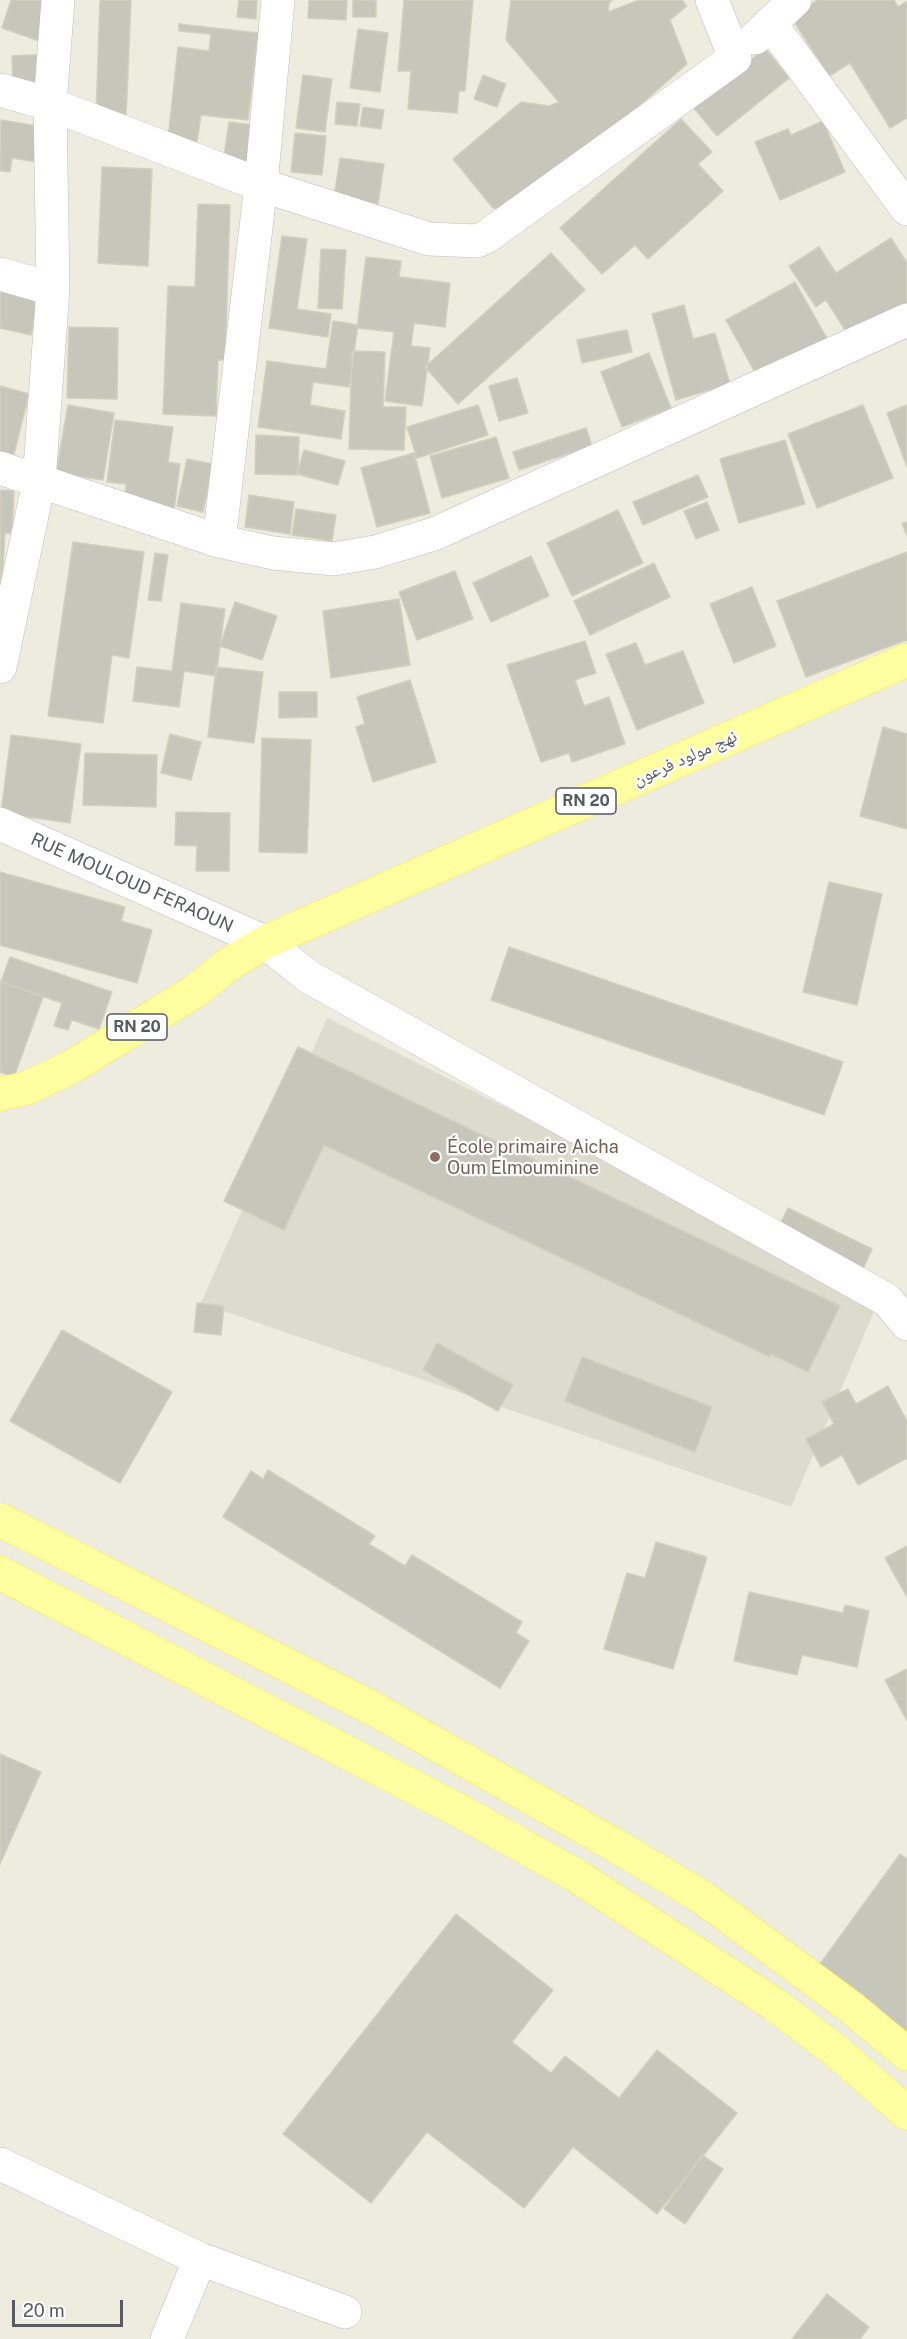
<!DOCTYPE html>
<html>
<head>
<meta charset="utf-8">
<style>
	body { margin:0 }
	#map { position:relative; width:907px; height:2339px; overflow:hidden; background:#edecde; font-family:"Public Sans",sans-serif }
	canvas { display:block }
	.scale { position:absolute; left:12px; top:2300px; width:111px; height:27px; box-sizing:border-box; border:3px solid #575a61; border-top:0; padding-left:8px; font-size:18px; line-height:21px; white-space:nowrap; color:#575a61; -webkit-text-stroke:4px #fff; paint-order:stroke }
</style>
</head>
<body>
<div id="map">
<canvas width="907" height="2339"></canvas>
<div class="scale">20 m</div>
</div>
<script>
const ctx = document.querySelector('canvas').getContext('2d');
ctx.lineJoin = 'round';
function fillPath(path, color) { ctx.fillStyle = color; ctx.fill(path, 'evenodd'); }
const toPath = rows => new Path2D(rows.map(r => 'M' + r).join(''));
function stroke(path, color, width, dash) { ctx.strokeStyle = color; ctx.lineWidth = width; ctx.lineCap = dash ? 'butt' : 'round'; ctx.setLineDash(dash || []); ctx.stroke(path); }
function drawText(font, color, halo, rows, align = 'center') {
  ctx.font = font + ' "Public Sans","Noto Naskh Arabic",sans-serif'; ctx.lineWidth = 4.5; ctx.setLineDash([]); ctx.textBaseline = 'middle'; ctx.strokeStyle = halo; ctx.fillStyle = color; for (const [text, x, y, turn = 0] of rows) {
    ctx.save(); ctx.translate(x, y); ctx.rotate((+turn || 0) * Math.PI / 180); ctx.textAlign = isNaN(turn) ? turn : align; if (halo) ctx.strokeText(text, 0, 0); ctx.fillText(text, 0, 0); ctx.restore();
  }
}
fillPath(toPath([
	[327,1018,881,1295,791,1507,201,1303]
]), '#dcdbcd');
const building = toPath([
	[11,0,60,0,45,43,2,28,11,0],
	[100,0,131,0,126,118,96,116,100,0],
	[239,0,257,0,256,19,237,17,239,0],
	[309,0,347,0,346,20,308,18,309,0],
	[353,0,376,0,376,17,353,17,353,0],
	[404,0,473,0,465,91,459,91,457,113,408,109,411,71,398,71,404,0],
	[511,0,612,0,609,3,608,12,639,0,682,0,687,6,670,20,687,64,519,211,493,208,453,159,521,102,549,106,559,102,506,40,511,0],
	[818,0,894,0,898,7,907,1,907,118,890,128,850,63,829,76,791,17,818,0],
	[179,24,258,33,248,120,201,115,197,142,168,139,178,47,209,51,211,34,179,31,179,24],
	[358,29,388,33,380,92,350,88,358,29],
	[765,48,789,78,717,136,693,107,765,48],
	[51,54,52,83,13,85,12,56,51,54],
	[303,75,332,79,325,132,296,128,303,75],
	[483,75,506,84,497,107,474,99,483,75],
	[337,102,360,104,357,126,335,124,337,102],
	[363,107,384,110,381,129,360,126,363,107],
	[681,119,712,152,698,164,723,191,648,259,635,245,602,274,560,228,681,119],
	[1,120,56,129,50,164,12,158,10,172,0,171,1,120],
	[823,121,845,172,780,200,755,142,788,129,791,135,823,121],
	[229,122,252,125,247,166,223,162,229,122],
	[295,133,326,136,322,175,291,172,295,133],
	[340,158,384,164,378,204,334,198,340,158],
	[102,167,152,169,148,266,98,263,102,167],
	[198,204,230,205,225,360,218,360,216,416,163,414,168,286,195,287,198,204],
	[282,236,307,239,297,309,331,314,328,337,269,328,282,236],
	[891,238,907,263,907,318,858,350,826,300,816,307,789,266,819,247,836,273,891,238],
	[321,249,346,250,342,309,318,308,321,249],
	[551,253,585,290,458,404,425,367,551,253],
	[366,257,401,261,399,277,450,283,445,327,414,323,411,346,430,348,422,406,385,401,394,332,357,328,366,257],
	[0,282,41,292,31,335,0,328,0,282],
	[795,282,832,347,762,385,726,320,795,282],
	[684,305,693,339,715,333,730,384,676,400,652,314,684,305],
	[333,321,358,325,349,387,313,382,310,405,345,411,341,439,258,427,267,361,326,369,333,321],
	[69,327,118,328,117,399,67,398,69,327],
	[627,330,632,352,582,363,577,340,627,330],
	[352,351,385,352,383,407,406,407,404,450,349,449,352,351],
	[649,353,671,408,622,427,601,372,649,353],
	[517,378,528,413,499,421,489,386,517,378],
	[0,386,29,394,6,486,0,484,0,386],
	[68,405,114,413,103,480,56,473,68,405],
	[478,405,488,435,417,458,407,427,478,405],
	[863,405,893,478,817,508,788,434,863,405],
	[907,405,907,467,887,413,907,405],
	[115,420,173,427,168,462,180,464,174,510,124,504,126,484,107,482,115,420],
	[586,428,592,446,519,470,513,452,586,428],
	[256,435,299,437,298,475,255,474,256,435],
	[496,437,509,478,442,498,430,456,496,437],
	[785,440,805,504,739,523,720,459,785,440],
	[304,450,345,461,338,485,297,474,304,450],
	[414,453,430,513,377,527,361,468,414,453],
	[187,459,213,464,203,512,177,506,187,459],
	[698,475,708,497,643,525,633,502,698,475],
	[0,490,14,491,12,534,5,533,1,597,0,490],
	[249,495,294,502,290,534,245,527,249,495],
	[707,502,719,530,696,539,684,511,707,502],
	[296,509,336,515,332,541,292,535,296,509],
	[618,510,643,563,572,596,547,543,618,510],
	[907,522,907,536,902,523,907,522],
	[73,542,144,552,129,658,112,655,103,723,48,716,73,542],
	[907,552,907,640,806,677,777,601,907,552],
	[155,553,168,555,161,601,148,600,155,553],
	[531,556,549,596,491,622,473,583,531,556],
	[654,563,670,597,590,635,574,601,654,563],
	[455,571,473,619,417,640,399,592,455,571],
	[752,587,776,646,734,663,710,604,752,587],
	[399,599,410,665,331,678,323,611,399,599],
	[235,602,277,616,262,660,220,646,235,602],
	[181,603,225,609,216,676,184,671,179,707,133,701,137,667,172,671,181,603],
	[585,641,596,673,575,680,584,706,609,697,625,744,572,762,569,753,541,762,507,665,585,641],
	[636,643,645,665,683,651,704,703,637,730,606,654,636,643],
	[216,667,263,672,254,743,208,737,216,667],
	[410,680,436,762,373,782,356,727,365,724,357,697,410,680],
	[279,692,317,692,317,717,279,718,279,692],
	[883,727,907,734,907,829,860,816,883,727],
	[170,734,201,742,191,780,161,773,170,734],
	[11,735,81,744,70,823,1,813,11,735],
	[262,738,311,740,307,853,259,852,262,738],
	[85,753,157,755,156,807,83,805,85,753],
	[176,812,230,813,229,871,196,871,197,846,175,845,176,812],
	[0,872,125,907,121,921,152,930,137,983,0,945,0,872],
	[829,882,882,894,857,1005,803,992,829,882],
	[509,947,843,1062,824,1115,491,1000,509,947],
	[10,957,112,992,99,1029,72,1020,68,1030,54,1026,62,1003,1,982,10,957],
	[0,981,43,997,14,1077,0,1072,0,981],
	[298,1047,840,1306,808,1372,771,1354,770,1357,324,1145,284,1230,224,1201,298,1047],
	[788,1208,872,1249,863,1269,778,1228,788,1208],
	[197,1303,224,1306,221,1335,194,1332,197,1303],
	[62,1330,172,1392,120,1483,10,1421,62,1330],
	[437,1343,513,1385,498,1411,423,1370,437,1343],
	[582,1357,712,1407,695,1452,565,1401,582,1357],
	[888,1386,907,1421,907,1458,858,1485,842,1455,821,1467,806,1439,834,1424,822,1402,848,1389,856,1404,888,1386],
	[268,1470,375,1536,369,1544,405,1566,412,1555,522,1622,516,1633,529,1641,500,1688,223,1517,251,1471,263,1479,268,1470],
	[656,1542,707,1557,673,1669,604,1649,627,1573,645,1578,656,1542],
	[907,1546,907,1597,885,1558,907,1546],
	[749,1592,843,1613,845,1605,869,1611,857,1667,802,1655,797,1675,734,1661,749,1592],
	[907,1669,907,1721,885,1680,907,1669],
	[0,1754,41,1772,0,1864,0,1754],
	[900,1854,907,1859,907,2032,820,1964,900,1854],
	[456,1914,553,1990,512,2042,551,2073,565,2056,619,2098,657,2050,737,2113,657,2214,573,2147,524,2208,427,2132,371,2203,283,2134,456,1914],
	[702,2155,723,2169,685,2224,664,2209,702,2155],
	[827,2294,869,2327,860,2339,792,2339,827,2294]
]);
fillPath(building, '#c7c6bb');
stroke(building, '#d2cfbc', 1.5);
const minor = toPath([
	[770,23,907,209],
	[755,38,795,0],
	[0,90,50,104,261,185,429,239,477,241,486,237,735,58,712,0],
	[0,274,53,289],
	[0,468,219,541,273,553,334,559,375,552,434,534,907,320],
	[219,541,261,185,278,0],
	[0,667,39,482,53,289,50,104,58,0],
	[0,824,265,942,309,977,887,1300,907,1324],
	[0,2164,200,2259,345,2312],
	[167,2339,200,2259]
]);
const major = toPath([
	[0,1094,27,1088,71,1067,194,992,229,964,265,942,907,660],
	[0,1520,372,1708,613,1844,702,1897,852,2008,907,2054],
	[0,1573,462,1812,575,1875,774,2004,836,2051,907,2113]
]);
stroke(minor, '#bcbdc4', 34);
stroke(major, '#feea45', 34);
stroke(minor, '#fff', 33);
stroke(major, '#feffa1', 33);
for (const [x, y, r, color] of [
	[435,1157,6,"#8d6e63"]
]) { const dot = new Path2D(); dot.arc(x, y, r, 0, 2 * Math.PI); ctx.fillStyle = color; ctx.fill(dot); stroke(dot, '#fff', 2); }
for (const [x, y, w] of [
	[586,801,60],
	[137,1027,60]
]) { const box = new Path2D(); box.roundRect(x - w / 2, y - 13, w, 26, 4.5); ctx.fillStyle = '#fff'; ctx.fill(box); stroke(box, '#575a61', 1.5); }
drawText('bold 16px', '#575a61', null, [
	["RN 20",586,801],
	["RN 20",137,1027]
]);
drawText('18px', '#575a61', '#fff', [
	["نهج مولود فرعون",685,758,-24],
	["RUE MOULOUD FERAOUN",132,883,24]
]);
drawText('18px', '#785e54', '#fff', [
	["École primaire Aicha",447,1147],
	["Oum Elmouminine",447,1168]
], 'left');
</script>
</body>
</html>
